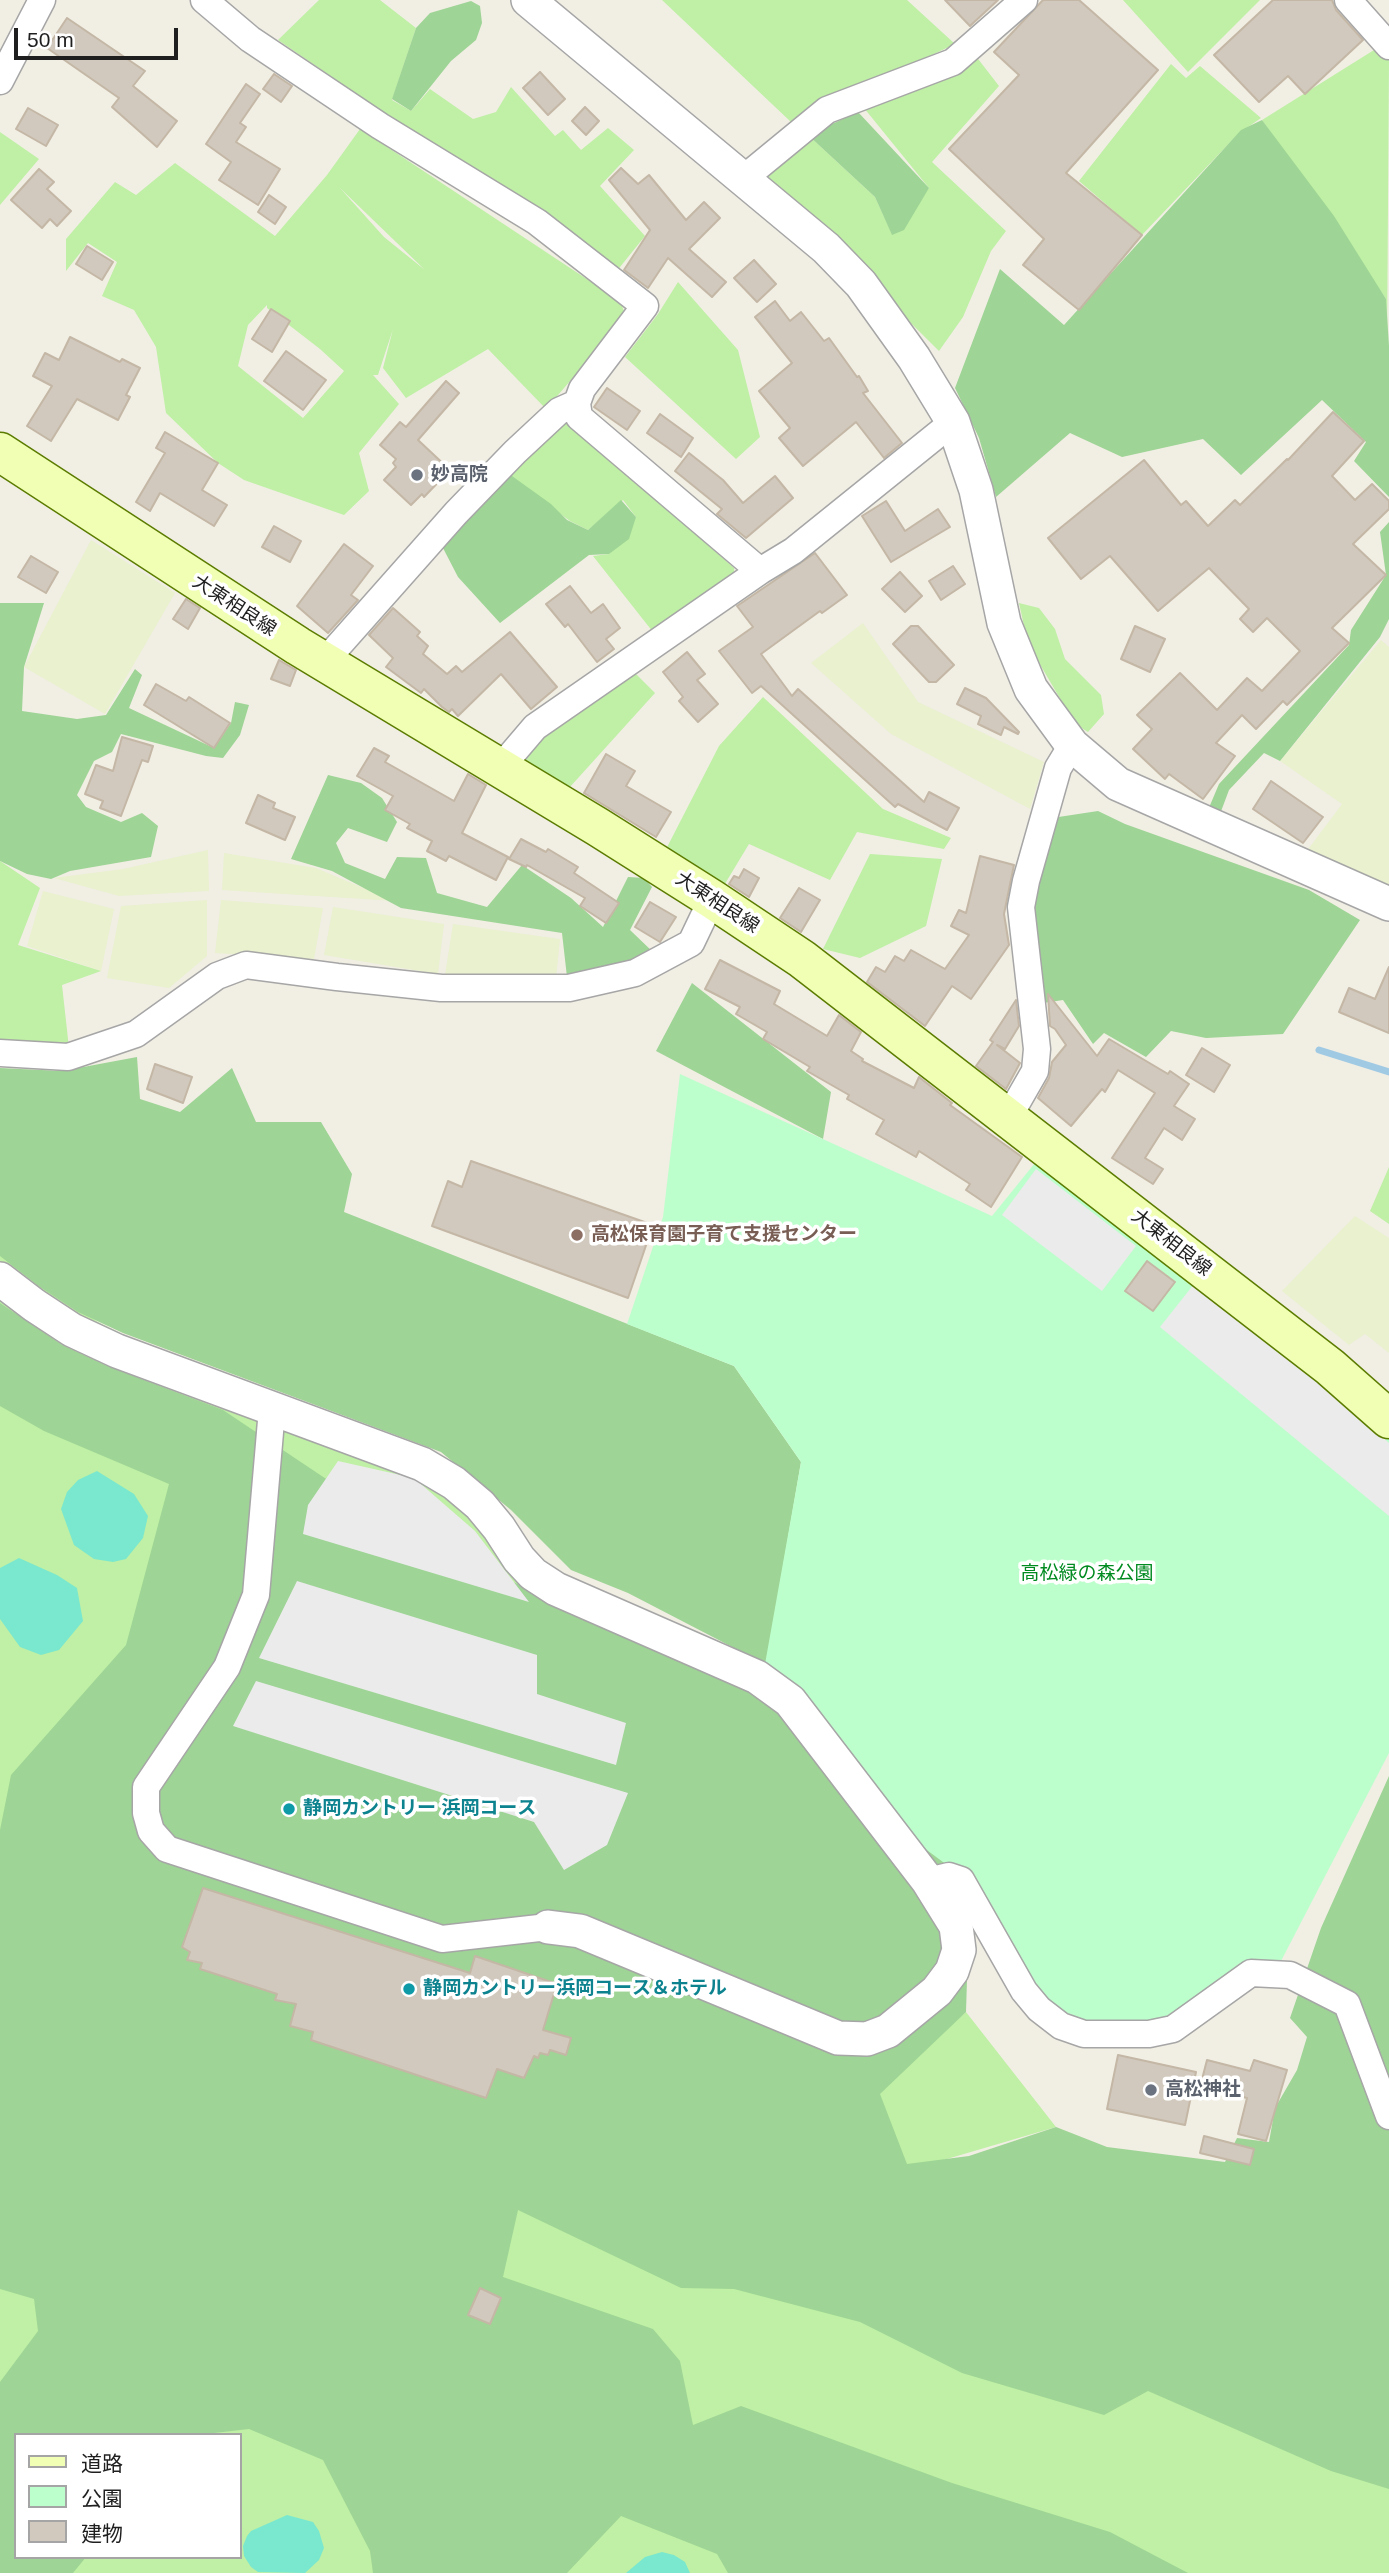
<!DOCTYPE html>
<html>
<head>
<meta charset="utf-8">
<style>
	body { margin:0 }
	#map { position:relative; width:1389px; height:2573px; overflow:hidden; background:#f1eee4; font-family:Helvetica,"Noto Sans JP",sans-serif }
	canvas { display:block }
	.legend { position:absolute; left:14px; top:2433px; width:228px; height:126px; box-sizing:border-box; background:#fff; border:2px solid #a5a5a5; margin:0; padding:9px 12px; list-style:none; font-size:21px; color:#1f1f1f }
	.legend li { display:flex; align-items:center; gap:14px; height:35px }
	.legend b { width:35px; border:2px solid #a5a5a5 }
	.scale { position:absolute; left:14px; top:28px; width:164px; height:32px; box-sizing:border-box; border:4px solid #1f1f1f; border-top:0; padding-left:9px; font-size:21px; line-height:24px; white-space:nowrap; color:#1f1f1f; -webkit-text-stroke:5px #fff; paint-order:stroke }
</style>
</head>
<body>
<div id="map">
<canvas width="1389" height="2573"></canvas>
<ul class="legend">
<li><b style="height:9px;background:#f0ffb4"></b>道路</li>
<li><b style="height:19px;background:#bdffcc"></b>公園</li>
<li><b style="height:19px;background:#d1c9bd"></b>建物</li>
</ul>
<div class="scale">50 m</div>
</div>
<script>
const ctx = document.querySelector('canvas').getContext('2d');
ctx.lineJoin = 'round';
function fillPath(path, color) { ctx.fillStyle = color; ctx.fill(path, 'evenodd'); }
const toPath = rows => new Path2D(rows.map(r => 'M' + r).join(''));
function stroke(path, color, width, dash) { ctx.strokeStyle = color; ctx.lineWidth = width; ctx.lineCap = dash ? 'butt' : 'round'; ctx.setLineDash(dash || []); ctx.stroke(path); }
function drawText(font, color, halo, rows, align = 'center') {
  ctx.font = font + ' Helvetica,"Noto Sans JP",sans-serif'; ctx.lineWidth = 7; ctx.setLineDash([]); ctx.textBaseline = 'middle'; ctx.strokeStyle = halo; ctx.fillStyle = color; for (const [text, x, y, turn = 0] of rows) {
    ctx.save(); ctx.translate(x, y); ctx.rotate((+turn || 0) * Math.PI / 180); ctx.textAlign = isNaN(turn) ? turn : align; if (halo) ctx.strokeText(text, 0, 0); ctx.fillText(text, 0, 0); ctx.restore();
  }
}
fillPath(toPath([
	[91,540,175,593,105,714,24,667],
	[863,623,918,702,1044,762,1030,809,891,734,811,663],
	[1381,640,1389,647,1389,889,1306,852,1342,804,1280,761],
	[208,850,209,891,119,896,54,878,123,869],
	[224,853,316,868,394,901,222,890],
	[43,891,114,909,101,971,27,946],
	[207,900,207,956,169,988,107,978,121,906],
	[221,900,323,908,314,959,215,953],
	[333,907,444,924,438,974,324,955],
	[453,924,560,939,556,978,445,975],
	[1355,1216,1389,1238,1389,1353,1365,1334,1349,1345,1282,1291]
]), '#e9f1ce');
fillPath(toPath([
	[319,0,380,0,416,28,392,100,411,111,430,89,473,119,496,112,511,87,555,136,563,130,581,150,608,128,634,150,600,186,645,236,616,272,278,40],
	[662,0,907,0,955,44,791,122],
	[1123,0,1260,0,1188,72],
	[1374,50,1389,60,1387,344,1386,299,1262,120],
	[975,55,999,86,932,162,1006,231,991,251,963,317,939,351,764,177,808,135,875,197,892,234,929,188,864,108],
	[1171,64,1186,78,1200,66,1261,118,1238,134,1142,235,1079,181],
	[360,129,620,301,626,316,546,409,488,349,406,398,383,368,393,329,378,375,373,375,399,404,359,453,369,491,344,515,244,480,218,463,166,413,156,347,134,310,102,296,117,262,88,243,66,271,66,239,115,182,136,195,175,163,275,236,327,175],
	[340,188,425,270,384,237],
	[267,305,267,308,320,349,344,371,303,418,238,366,248,325],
	[0,132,39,159,0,205],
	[678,282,738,350,760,437,736,459,625,357,658,314],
	[562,416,734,568,735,580,653,632,593,556,609,554,636,517,623,500,588,530,570,521,504,472],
	[1019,603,1039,608,1055,629,1065,659,1101,695,1104,714,1088,732,1075,724,1028,644],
	[634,672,655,693,560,798,507,764,551,725],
	[763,697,883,809,951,838,944,849,857,832,830,880,749,844,720,892,661,859,719,746],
	[870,854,942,859,926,926,860,958,823,949],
	[0,861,40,888,18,945,101,971,62,985,69,1048,0,1039],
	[1389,1167,1389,1224,1370,1211],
	[0,1253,98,1322,440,1491,696,1673,586,2106,1389,2424,1389,2573,0,2573],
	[16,2435,240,2435,240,2557,16,2557],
	[966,2012,1056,2127,906,2171,874,2090]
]), '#bff0a5');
fillPath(toPath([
	[471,1,480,6,482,23,476,40,451,61,411,111,392,99,416,28,430,13],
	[858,112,929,188,904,230,892,235,875,197,808,135],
	[1262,120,1334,216,1386,299,1389,346,1389,497,1354,461,1366,442,1322,400,1241,475,1203,439,1122,457,1070,433,996,497,979,438,955,388,1000,269,1064,325,1241,130],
	[505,471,551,504,567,520,588,530,621,500,636,517,629,539,609,554,589,555,500,623,458,577,443,548],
	[1389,522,1389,619,1380,637,1280,761,1264,753,1229,790,1220,814,1208,810,1219,784,1349,645,1351,630,1386,575,1380,532],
	[0,603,44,603,24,667,22,711,77,719,106,715,135,669,142,675,129,708,214,748,231,723,235,702,249,705,240,735,223,758,206,756,121,734,112,752,94,761,77,795,86,807,121,822,142,813,158,826,151,857,70,871,51,879,27,874,0,861],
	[328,775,361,783,382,798,397,822,387,842,348,828,336,843,345,863,385,879,397,857,426,858,437,893,487,907,522,865,571,898,603,927,628,877,644,878,652,887,630,930,654,953,627,967,567,977,562,933,401,908,332,871,291,859],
	[1098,811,1125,824,1309,890,1360,920,1283,1034,1206,1038,1171,1031,1146,1057,1104,1033,1093,1044,1063,1000,1037,1004,1033,917,1045,836,1052,818],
	[692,983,831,1092,823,1139,656,1051],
	[137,1057,140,1099,180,1112,232,1068,256,1122,321,1122,352,1174,344,1212,734,1366,801,1462,768,1654,1002,1914,767,1658,765,1664,628,1593,571,1570,511,1510,441,1452,123,1333,78,1312,40,1287,0,1256,0,1068,62,1071],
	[0,1303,62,1345,107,1366,223,1410,410,1535,746,1688,869,1749,970,1883,966,2012,880,2094,907,2164,969,2156,1056,2127,1107,2147,1225,2162,1237,2138,1269,2142,1275,2108,1297,2070,1307,2037,1290,2018,1321,1928,1389,1776,1389,2489,1331,2471,1148,2391,1104,2415,962,2373,860,2322,734,2289,681,2288,518,2210,503,2277,653,2329,680,2361,693,2425,741,2406,952,2483,1110,2532,1188,2573,728,2573,717,2554,621,2516,567,2573,373,2573,370,2551,323,2460,249,2429,197,2435,16,2435,16,2557,86,2557,73,2573,0,2573,0,2382,38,2331,34,2299,0,2289,0,1830,11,1775,126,1645,169,1484,44,1431,0,1406]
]), '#9ed495');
fillPath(toPath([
	[680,1074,992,1216,1039,1158,1389,1433,1389,1753,1280,1963,1168,2018,1143,2023,1093,2025,1070,2016,1047,2000,1032,1982,982,1891,920,1845,765,1664,801,1462,734,1366,627,1324,663,1217]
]), '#bdffcc');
fillPath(toPath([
	[97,1471,134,1494,148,1516,143,1538,126,1559,113,1562,94,1559,74,1545,61,1509,67,1492,78,1480],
	[19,1558,57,1575,77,1588,83,1621,59,1650,41,1655,20,1647,0,1619,0,1568],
	[287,2515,313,2522,319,2531,324,2548,319,2560,305,2573,258,2572,251,2567,244,2556,243,2546,247,2536,251,2531],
	[662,2552,674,2555,685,2562,690,2573,626,2573,645,2557]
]), '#7ae8ce');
fillPath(toPath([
	[1036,1169,1136,1246,1102,1291,1002,1215],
	[1198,1279,1308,1369,1389,1443,1389,1516,1160,1327],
	[338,1461,414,1478,475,1531,529,1602,303,1534,308,1505],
	[297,1581,537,1655,537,1694,626,1723,616,1765,259,1658],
	[256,1681,628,1793,607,1845,564,1870,534,1822,233,1726]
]), '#ebebeb');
stroke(toPath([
	[1319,1050,1389,1072]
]), '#a0cae3', 7);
const building = toPath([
	[945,0,998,0,970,26,945,0],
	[1043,0,1079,0,1158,70,1066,173,1142,235,1079,310,1023,265,1044,239,949,149,1019,75,994,52,1043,0],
	[1273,0,1332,0,1336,10,1363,40,1305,94,1288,76,1259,102,1214,55,1273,0],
	[67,18,145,71,133,86,177,121,157,147,112,107,119,98,47,48,67,18],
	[540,72,565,99,548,115,523,88,540,72],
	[274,74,292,86,281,102,263,89,274,74],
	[246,84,260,94,240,123,246,127,236,142,280,169,258,205,219,180,231,162,206,144,246,84],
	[585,107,599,121,586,135,572,121,585,107],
	[28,108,58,125,46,146,16,129,28,108],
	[621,168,638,184,649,175,686,220,704,202,720,218,689,249,726,282,712,297,668,258,648,288,624,270,650,230,609,180,621,168],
	[39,169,54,182,47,189,71,211,57,226,50,219,42,228,11,200,39,169],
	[269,195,286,207,275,224,258,212,269,195],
	[87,246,113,262,102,280,76,264,87,246],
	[754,260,776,284,757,302,734,278,754,260],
	[775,301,790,321,801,312,824,341,829,338,857,377,859,376,868,391,863,393,902,443,884,458,856,422,803,466,779,438,790,428,759,391,792,363,755,317,775,301],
	[271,309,290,321,272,352,252,339,271,309],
	[70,337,120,362,122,359,140,368,126,395,130,397,118,420,77,399,51,441,27,426,52,386,33,376,45,353,59,360,70,337],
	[286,351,326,380,303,410,264,381,286,351],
	[446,381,459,393,418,440,450,470,424,497,422,494,411,505,384,480,396,467,393,463,396,459,380,445,400,422,406,427,446,381],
	[607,388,640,411,627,430,594,407,607,388],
	[1333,412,1364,441,1332,476,1355,500,1372,484,1389,501,1389,509,1353,544,1386,575,1332,628,1349,643,1287,705,1283,701,1256,729,1242,715,1216,743,1235,756,1203,799,1169,774,1165,779,1133,749,1152,729,1137,715,1180,673,1217,710,1247,678,1262,691,1300,651,1267,618,1253,632,1240,619,1249,609,1209,568,1158,611,1110,556,1081,579,1048,538,1144,460,1181,505,1186,501,1208,526,1235,500,1240,505,1287,459,1288,460,1333,412],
	[660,414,693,438,681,457,647,433,660,414],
	[165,432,218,463,202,490,227,505,214,526,160,493,150,511,136,502,165,453,156,448,165,432],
	[689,453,723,480,743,503,775,476,793,498,746,538,717,514,722,509,675,471,689,453],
	[886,501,905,531,938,509,950,527,891,562,862,516,886,501],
	[274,526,301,541,290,562,262,547,274,526],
	[344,544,373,566,351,595,358,600,328,633,297,606,344,544],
	[815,553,847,595,822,613,820,611,761,654,792,696,798,689,924,802,929,792,959,808,947,830,898,804,895,807,761,686,752,693,719,651,753,627,737,606,815,553],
	[31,556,58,572,46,593,18,577,31,556],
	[953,566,965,584,941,600,929,581,953,566],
	[900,572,922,596,905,612,882,589,900,572],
	[570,586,591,613,603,604,620,628,606,639,614,649,597,662,568,624,565,627,546,604,570,586],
	[186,599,200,608,188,629,173,619,186,599],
	[393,608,420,632,417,636,428,646,423,654,447,674,456,666,462,672,510,632,557,687,531,709,501,674,458,716,452,709,449,712,442,707,424,689,421,693,386,667,393,658,369,635,393,608],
	[911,626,918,626,954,665,936,682,929,682,893,644,911,626],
	[1135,626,1165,639,1150,672,1121,659,1135,626],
	[687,652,705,674,697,680,718,704,698,722,679,701,683,697,663,672,687,652],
	[279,660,296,670,290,686,271,679,279,660],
	[156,684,186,701,189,697,230,723,214,748,144,705,156,684],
	[965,688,986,698,1019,732,1018,734,1004,727,1001,735,978,724,981,716,957,704,965,688],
	[122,737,153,746,148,762,142,760,121,816,100,808,103,801,85,794,96,765,113,771,122,737],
	[374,748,389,756,385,762,454,801,468,774,486,785,462,833,508,857,496,880,449,856,446,861,427,851,432,841,407,828,410,824,385,810,393,796,357,776,374,748],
	[606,754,635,771,626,786,671,812,656,837,584,793,606,754],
	[1271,781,1323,817,1303,843,1253,809,1271,781],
	[258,795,275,803,273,808,295,817,285,840,246,823,258,795],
	[521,839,546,852,548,849,578,867,574,873,619,903,606,923,580,906,585,898,527,865,526,867,509,859,521,839],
	[980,856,1014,865,1004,914,1009,945,971,999,952,986,925,1026,867,982,876,967,885,972,895,956,904,961,911,950,945,969,969,935,951,926,959,910,966,913,980,856],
	[744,869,759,878,749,897,729,884,734,876,739,878,744,869],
	[799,888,820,900,801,932,780,918,799,888],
	[650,902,676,917,660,942,635,927,650,902],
	[720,960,780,991,774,1004,827,1036,839,1015,861,1032,851,1051,863,1059,862,1061,914,1088,919,1077,952,1103,950,1105,1022,1157,991,1207,966,1190,970,1184,919,1151,916,1157,876,1134,884,1120,847,1099,849,1095,807,1071,810,1067,763,1039,767,1032,736,1014,740,1007,705,989,720,960],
	[1389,967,1389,1033,1339,1012,1349,988,1375,999,1389,967],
	[1048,994,1097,1056,1109,1039,1168,1074,1170,1071,1189,1084,1174,1106,1195,1119,1182,1140,1164,1128,1145,1158,1163,1169,1153,1184,1112,1158,1155,1093,1118,1070,1105,1092,1102,1089,1071,1126,1038,1098,1049,1078,1052,1062,1066,1045,1055,1029,1050,1026,1048,994],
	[1016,1000,1019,1026,1005,1049,997,1045,1020,1063,1006,1089,976,1066,993,1042,990,1040,1016,1000],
	[1202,1048,1230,1065,1214,1092,1186,1075,1202,1048],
	[155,1064,192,1077,183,1103,147,1089,155,1064],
	[471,1161,653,1225,628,1298,432,1226,448,1181,462,1187,471,1161],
	[1147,1261,1175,1282,1153,1311,1125,1291,1147,1261],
	[203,1888,470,1973,475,1956,557,1984,543,2030,571,2038,566,2055,550,2050,548,2055,540,2053,538,2058,534,2056,524,2078,497,2069,486,2098,311,2040,313,2032,290,2026,296,2004,275,2000,277,1994,200,1969,202,1963,187,1960,190,1952,182,1947,203,1888],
	[1118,2055,1196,2072,1185,2125,1107,2109,1118,2055],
	[1207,2060,1250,2071,1254,2060,1287,2070,1266,2141,1238,2134,1247,2098,1200,2087,1207,2060],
	[1204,2136,1254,2149,1250,2165,1200,2153,1204,2136],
	[480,2288,501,2298,490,2324,468,2315,480,2288]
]);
fillPath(building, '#d1c9bd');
stroke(building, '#c4b7a5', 2);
const minor = toPath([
	[204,0,250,39,380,126,537,222,645,306,582,389,577,403,579,417,760,571],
	[1348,0,1389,46],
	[0,81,42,0],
	[743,179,827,110,953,62,1024,0],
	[324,662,456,513,515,452,559,411,577,403],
	[500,768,535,727,760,571,793,551,953,422],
	[0,1053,68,1057,136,1034,217,976,246,965,337,977,441,988,569,988,635,973,691,943,712,899],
	[1008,1118,1035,1071,1037,1049,1021,907,1026,881,1058,768,1072,745],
	[272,1409,256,1595,227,1667,146,1787,146,1813,151,1831,167,1849,442,1939,548,1927],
	[928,1881,949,1876,961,1880,1024,1991,1039,2009,1061,2026,1084,2034,1149,2034,1173,2029,1251,1973,1290,1975,1347,2004,1389,2116]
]);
const tertiary = toPath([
	[528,0,826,248,861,284,914,358,953,422,976,490,1004,623,1031,689,1072,745,1118,784,1389,904],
	[0,1279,34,1305,72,1330,117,1351,422,1464,454,1483,480,1505,499,1528,519,1559,533,1574,556,1589,757,1677,790,1701,928,1881,956,1926,959,1950,952,1971,937,1991,888,2031,867,2039,838,2038,580,1931,548,1927]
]);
const secondary = toPath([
	[0,452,298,646,598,827,712,899,802,959,1330,1367,1389,1419]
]);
stroke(minor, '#a6a6a6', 29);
stroke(tertiary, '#a6a6a6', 36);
stroke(secondary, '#5c7c00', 41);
stroke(minor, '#fff', 26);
stroke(tertiary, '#fff', 33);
stroke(secondary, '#f0ffb4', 38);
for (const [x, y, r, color] of [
	[417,475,7,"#6b7280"],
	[577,1235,7,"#8d6e63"],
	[289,1809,7,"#0f9aa8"],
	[409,1989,7,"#0f9aa8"],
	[1151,2090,7,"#6b7280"]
]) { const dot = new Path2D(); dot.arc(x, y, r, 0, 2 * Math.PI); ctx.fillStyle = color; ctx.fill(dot); stroke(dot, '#fff', 2.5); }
drawText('bold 19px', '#5b616d', '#fff', [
	["妙高院",431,475],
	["高松神社",1165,2090]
], 'left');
drawText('19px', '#1f1f1f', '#fff', [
	["大東相良線",234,606,33],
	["大東相良線",717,903,33],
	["大東相良線",1171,1243,38]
]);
drawText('bold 19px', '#785e54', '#fff', [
	["高松保育園子育て支援センター",591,1235]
], 'left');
drawText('19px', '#008a20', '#fff', [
	["高松緑の森公園",1087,1574]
]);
drawText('bold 19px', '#0d838f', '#fff', [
	["静岡カントリー 浜岡コース",303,1809],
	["静岡カントリー浜岡コース＆ホテル",423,1989]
], 'left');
</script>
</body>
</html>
